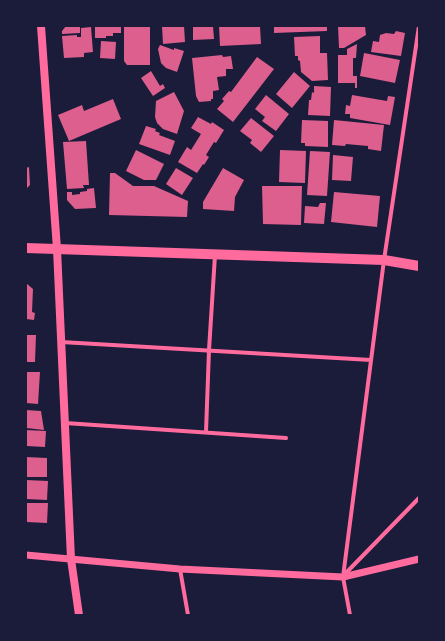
<!DOCTYPE html>
<html>
<head>
<meta charset="utf-8">
<style>
	body { margin:0 }
	#map { position:relative; width:445px; height:641px; overflow:hidden; background:#1b1b3a; font-family:Lato,sans-serif }
	canvas { display:block }
	.frame { position:absolute; inset:0; border:27px solid #1b1b3a; pointer-events:none }
</style>
</head>
<body>
<div id="map">
<canvas width="445" height="641"></canvas>
<div class="frame"></div>
</div>
<script>
const ctx = document.querySelector('canvas').getContext('2d');
ctx.lineJoin = 'round';
function fillPath(path, color) { ctx.fillStyle = color; ctx.fill(path, 'evenodd'); }
const toPath = rows => new Path2D(rows.map(r => 'M' + r).join(''));
function stroke(path, color, width, dash) { ctx.strokeStyle = color; ctx.lineWidth = width; ctx.lineCap = dash ? 'butt' : 'round'; ctx.setLineDash(dash || []); ctx.stroke(path); }
fillPath(toPath([
	[66,26,80,26,80,33,62,34,62,31],
	[95,26,121,26,121,33,113,33,113,36,106,36,106,38,95,38],
	[124,26,150,26,150,65,127,65,124,61],
	[162,26,184,26,185,42,163,44],
	[193,26,213,26,214,39,193,40],
	[219,26,260,26,261,44,220,46],
	[274,26,327,26,327,31,274,33],
	[338,26,365,26,366,35,344,48,339,48],
	[91,27,93,52,84,53,84,57,64,58,62,36,77,35,77,37,81,37,81,28],
	[396,31,405,33,401,56,371,52,373,41,379,42,380,35,386,33,394,34],
	[320,36,320,53,327,53,328,80,312,81,301,72,300,61,298,60,298,56,295,56,294,37],
	[101,41,116,42,115,59,100,58],
	[357,44,356,58,353,58,353,76,357,76,357,88,355,88,355,83,338,83,338,55,347,55,347,49],
	[160,45,174,50,174,48,184,51,177,72,166,68,161,63,158,49],
	[364,53,400,60,395,83,360,76],
	[222,55,223,57,231,56,233,69,226,69,226,76,217,77,219,90,213,91,213,99,211,99,211,101,199,102,196,96,192,58],
	[257,57,274,69,233,122,217,109,224,101,222,99,229,91,231,92],
	[151,71,160,86,163,84,165,88,153,96,141,78],
	[294,72,310,86,292,108,276,94],
	[314,86,331,87,330,116,308,115,309,100,311,100,312,92,314,93],
	[174,92,184,111,177,134,163,129,157,123,155,117,156,101],
	[266,95,289,114,276,131,262,121,265,117,255,109],
	[352,95,387,101,388,96,395,97,390,125,350,118,350,114,345,114,346,105,350,106],
	[113,99,121,119,69,141,58,115,82,105,84,111],
	[198,117,211,124,212,122,224,130,216,143,214,142,206,155,209,157,204,165,203,164,197,173,178,162,187,147,191,150,201,134,191,128],
	[251,118,274,136,261,152,250,143,252,140,240,131],
	[302,120,328,121,328,147,305,146,305,143,301,143],
	[334,120,384,125,381,151,368,149,368,146,346,144,345,146,332,145],
	[146,126,156,129,155,131,160,133,159,135,175,141,170,155,139,144],
	[86,141,89,185,83,185,84,188,67,189,63,142],
	[136,150,164,164,156,180,144,180,126,171],
	[280,150,306,151,305,183,279,182],
	[310,151,330,152,327,196,307,195],
	[333,155,353,157,351,181,332,180],
	[29,167,30,185,26,189,26,168],
	[176,168,193,178,182,195,166,184],
	[223,168,244,180,235,197,234,211,203,209,203,202],
	[110,173,115,173,133,186,154,186,188,201,187,217,109,215],
	[262,186,302,186,301,225,263,224],
	[94,188,96,208,75,209,67,200,67,192,72,192,72,195,80,194,80,192,87,191,87,189],
	[334,192,380,196,377,227,331,222],
	[320,203,326,203,324,224,304,223,305,206,318,207],
	[26,283,33,289,32,312,35,313,34,320,26,319],
	[26,335,36,335,35,362,26,362],
	[26,372,40,372,38,404,26,403],
	[26,410,41,411,44,430,26,428],
	[26,430,46,431,45,447,26,446],
	[26,457,47,458,47,477,26,477],
	[26,480,48,481,47,500,26,499],
	[26,503,48,503,47,523,26,522]
]), '#dd5f8e');
stroke(toPath([
	[61,342,371,360],
	[65,423,286,438],
	[206,432,209,350,215,255],
	[180,569,188,615],
	[343,576,419,498],
	[350,615,343,577,384,260,419,26]
]), '#ff6b9d', 4);
stroke(toPath([
	[26,555,180,569,343,577,419,559]
]), '#ff6b9d', 7);
stroke(toPath([
	[41,26,57,249,71,559,79,615]
]), '#ff6b9d', 8);
stroke(toPath([
	[26,248,384,260,419,266]
]), '#ff6b9d', 10);
</script>
</body>
</html>
